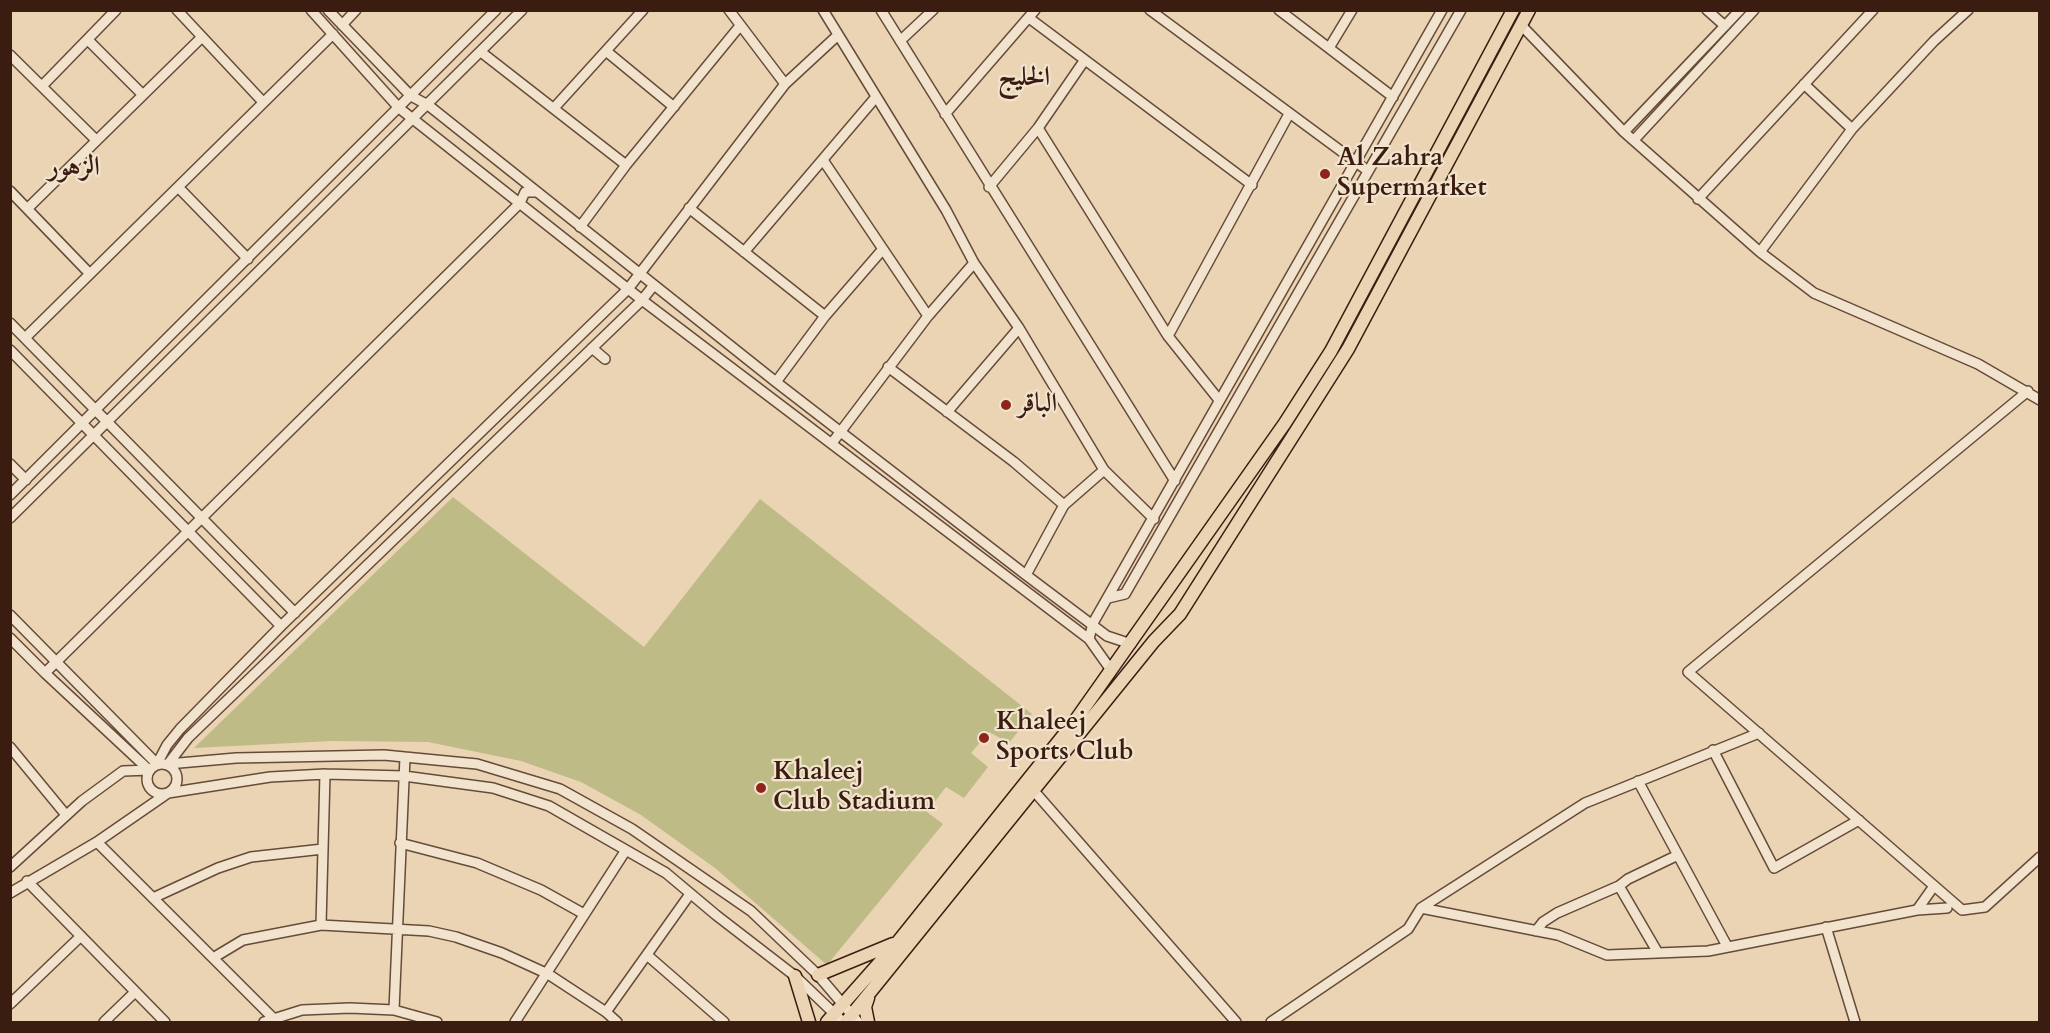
<!DOCTYPE html>
<html>
<head>
<meta charset="utf-8">
<style>
	body { margin:0 }
	#map { position:relative; width:2050px; height:1033px; overflow:hidden; background:#ead4b4; font-family:Cardo,serif }
	canvas { display:block }
	.frame { position:absolute; inset:0; border:12px solid #3a1d10; pointer-events:none }
</style>
</head>
<body>
<div id="map">
<canvas width="2050" height="1033"></canvas>
<div class="frame"></div>
</div>
<script>
const ctx = document.querySelector('canvas').getContext('2d');
ctx.lineJoin = 'round';
function fillPath(path, color) { ctx.fillStyle = color; ctx.fill(path, 'evenodd'); }
const toPath = rows => new Path2D(rows.map(r => 'M' + r).join(''));
function stroke(path, color, width, dash) { ctx.strokeStyle = color; ctx.lineWidth = width; ctx.lineCap = dash ? 'butt' : 'round'; ctx.setLineDash(dash || []); ctx.stroke(path); }
function drawText(font, color, halo, rows, align = 'center') {
  ctx.font = font + ' Cardo,Amiri,serif'; ctx.lineWidth = 4.5; ctx.setLineDash([]); ctx.textBaseline = 'middle'; ctx.strokeStyle = halo; ctx.fillStyle = color; for (const [text, x, y, turn = 0] of rows) {
    ctx.save(); ctx.translate(x, y); ctx.rotate((+turn || 0) * Math.PI / 180); ctx.textAlign = isNaN(turn) ? turn : align; if (halo) ctx.strokeText(text, 0, 0); ctx.fillText(text, 0, 0); ctx.restore();
  }
}
fillPath(toPath([
	[453,497,644,647,760,499,1032,714,1009,743,989,732,971,753,988,767,964,798,946,787,927,812,943,824,827,965,715,868,641,815,581,782,521,761,428,742,332,741,194,748]
]), '#bfbb87');
const minor = toPath([
	[177,10,263,102],
	[311,10,399,108,642,300,1089,639,1111,670],
	[328,10,411,96,428,105,776,382,1026,575,1107,636,1131,644],
	[729,10,785,84],
	[823,10,946,210,974,263,1019,328,1104,470,1154,519],
	[881,10,1175,481],
	[1150,10,1368,171],
	[1279,10,1393,97],
	[1707,10,1725,26],
	[1029,18,1252,185],
	[342,25,356,10],
	[1521,25,1624,132,1760,252,1852,129,1934,41,1968,10],
	[88,40,143,95],
	[900,41,933,10],
	[1329,48,1352,10],
	[606,51,674,107],
	[481,52,626,165],
	[10,55,96,140],
	[1804,84,1852,129],
	[43,85,116,10],
	[554,108,643,10],
	[945,114,1035,10],
	[1038,128,1168,336,1219,400],
	[1624,132,1740,10],
	[1634,140,1754,10],
	[823,160,928,316],
	[178,187,248,259],
	[989,187,1038,128,1084,61],
	[10,191,90,274],
	[1698,199,1873,10],
	[28,208,202,37],
	[689,208,825,316],
	[580,227,626,165,739,27],
	[744,252,876,97],
	[1760,252,1814,293,1978,364,2040,400],
	[10,323,295,613],
	[1168,336,1289,114],
	[25,338,333,34],
	[592,348,605,359],
	[10,350,281,626],
	[888,367,1014,462,1064,505],
	[776,382,825,316,883,249],
	[2028,391,1688,672,1962,910,1985,907,2040,857],
	[947,412,1019,328],
	[832,443,928,316,974,263],
	[10,464,26,480],
	[10,495,496,10],
	[10,518,522,10],
	[1026,575,1064,505,1104,470],
	[1108,598,1125,594,1461,10],
	[10,615,157,764,167,745,180,729,281,626,628,289,785,84,838,35],
	[10,638,45,673,149,770],
	[1089,639,1093,623,1442,10],
	[45,673,520,203,525,192,536,192],
	[10,747,66,815],
	[1713,750,1774,868,1859,820],
	'147 779a15 15 0 1 1 30 0a15 15 0 1 1-30 0Z',
	[168,764,236,758,384,755,477,764,560,789,632,829,751,911,818,975,858,1022],
	[168,764,188,738,642,300,654,285],
	[1638,781,1727,946],
	[1034,791,1236,1022],
	[97,842,273,1018],
	[400,843,477,863,541,890,584,914],
	[10,867,82,801,123,771,149,770],
	[27,881,165,1022],
	[1619,886,1658,953],
	[10,893,97,842,168,793,270,777,325,774,404,776,493,788,549,806,666,873,716,915,795,976,843,1022],
	[153,898,218,868,251,857,323,849],
	[1421,908,1558,935,1607,955,1708,951,1917,910,1934,886],
	[1917,910,1947,908],
	[321,925,325,774],
	[1826,927,1855,1022],
	[1536,931,1543,922,1557,913,1619,886,1628,879,1678,855],
	[647,955,724,1022],
	[213,958,243,940,321,925,429,931,456,937,502,953,548,974,606,1012,617,1022],
	[10,1004,81,936],
	[394,1010,405,757],
	[606,1012,690,894],
	[104,1022,135,992],
	[264,1022,302,1010,350,1008,394,1010,437,1022],
	[515,1022,626,850],
	[1271,1022,1408,929,1421,908,1585,803,1759,733]
]);
const major = toPath([
	[818,975,893,944],
	[795,976,809,1022],
	[868,998,865,1007,868,1022],
	[827,1022,897,943,1075,721,1285,423,1331,351,1513,10],
	[846,1022,1154,641,1180,614,1348,349,1529,10]
]);
stroke(minor, '#664b39', 12);
stroke(major, '#3a1d10', 15);
stroke(minor, '#f1e3ce', 9);
stroke(major, '#ead4b4', 12);
for (const [x, y, r, color] of [
	[1325,174,6,"#8f2418"],
	[1006,405,6,"#8f2418"],
	[984,738,6,"#8f2418"],
	[761,788,6,"#8f2418"]
]) { const dot = new Path2D(); dot.arc(x, y, r, 0, 2 * Math.PI); ctx.fillStyle = color; ctx.fill(dot); stroke(dot, '#f1e3ce', 2); }
drawText('bold 26px', '#3a1d10', '#f1e3ce', [
	["Al Zahra",1337,159],
	["Supermarket",1337,189],
	["الباقر",1018,405],
	["Khaleej",996,723],
	["Sports Club",996,753],
	["Khaleej",773,773],
	["Club Stadium",773,803]
], 'left');
drawText('bold 27px', '#3a1d10', '#f1e3ce', [
	["الخليج",1024,79],
	["الزهور",74,169]
]);
</script>
</body>
</html>
